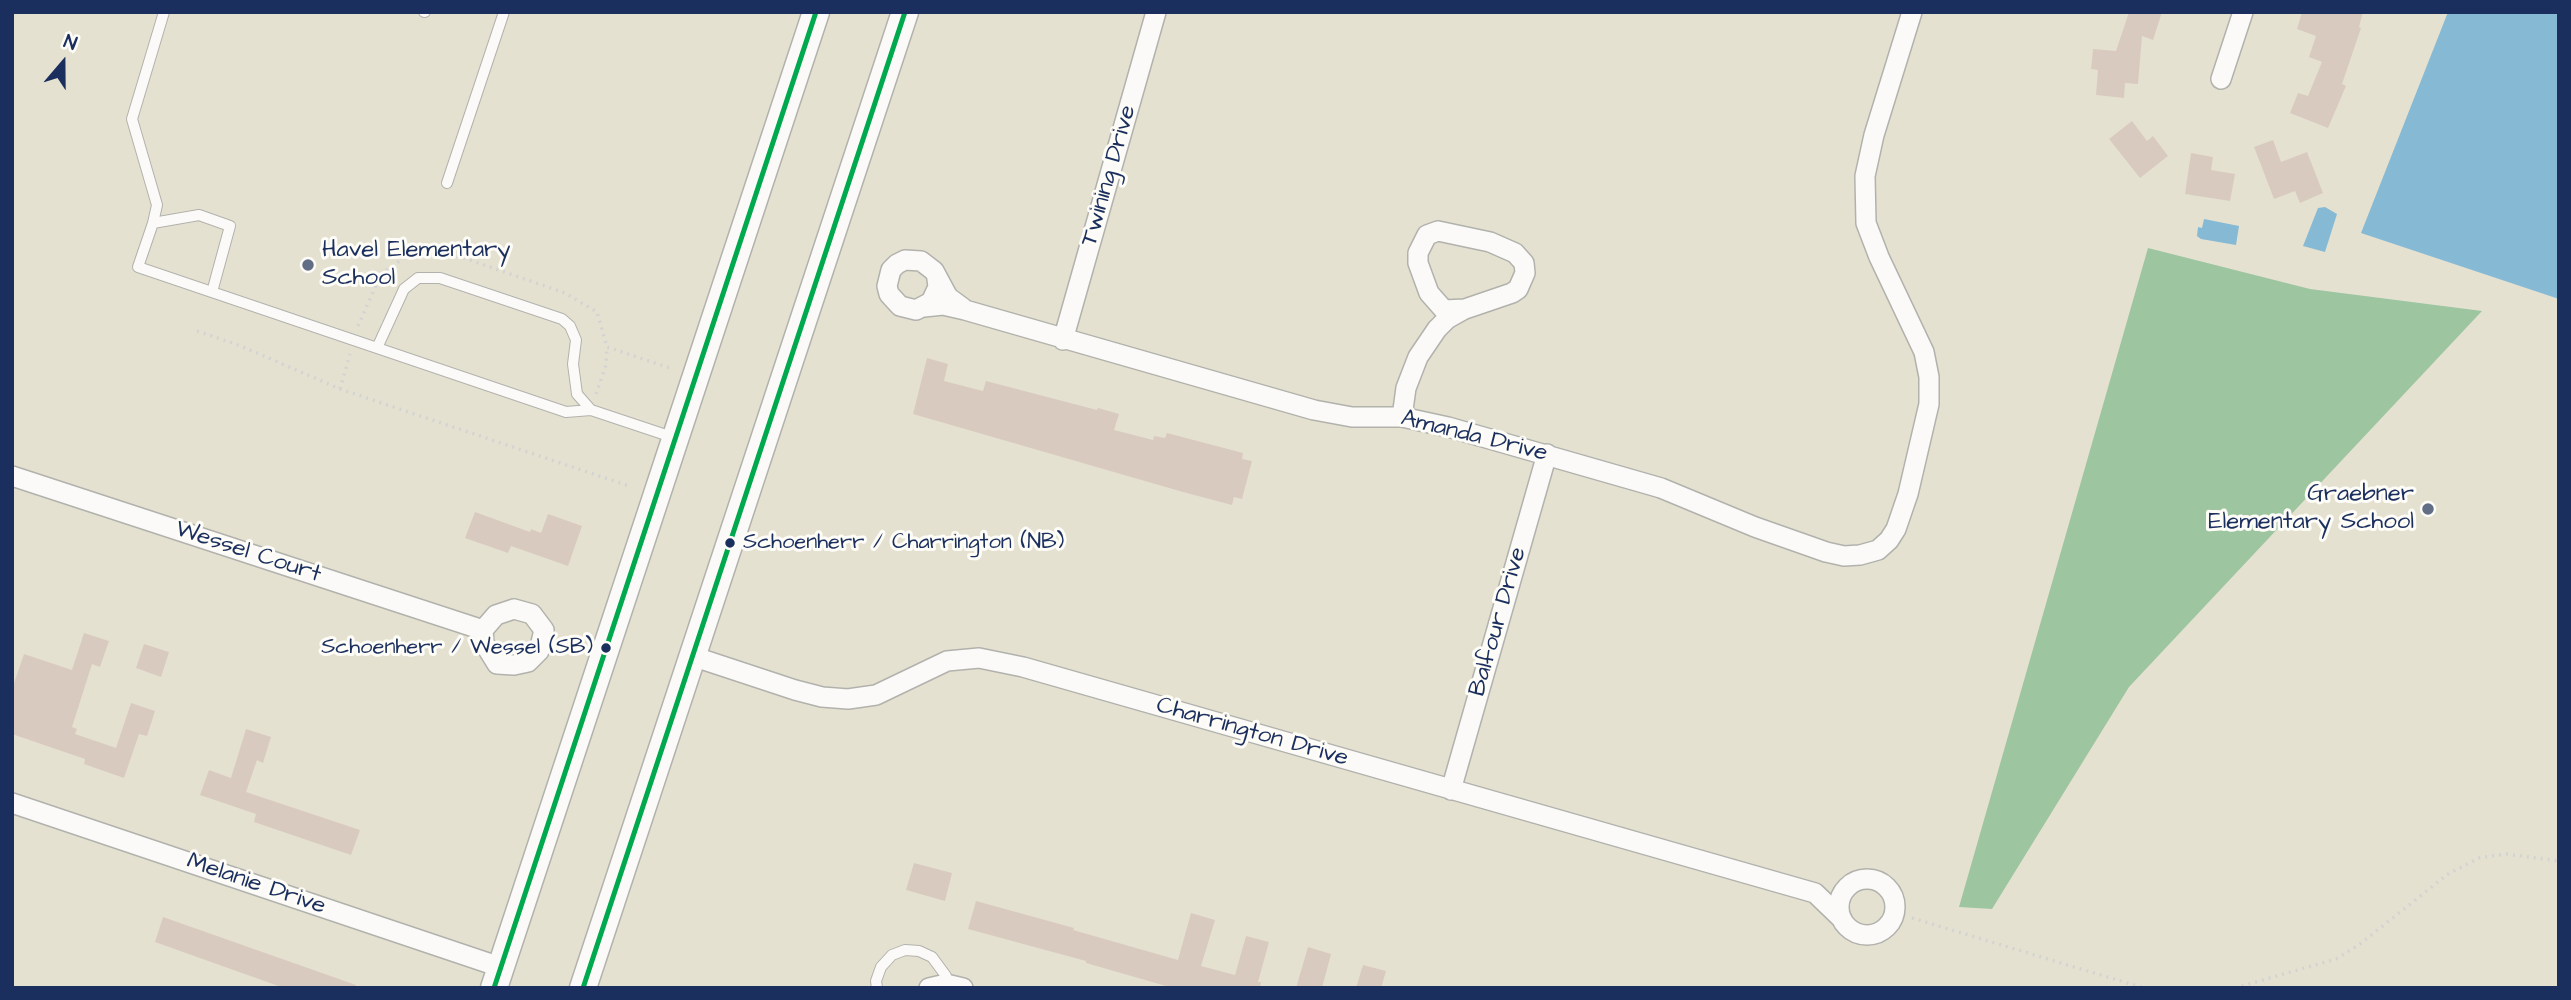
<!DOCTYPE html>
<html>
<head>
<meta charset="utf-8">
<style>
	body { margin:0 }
	#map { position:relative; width:2571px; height:1000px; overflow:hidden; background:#e5e1d1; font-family:"Architects Daughter",sans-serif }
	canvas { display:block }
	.frame { position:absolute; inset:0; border:14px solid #1b2f5e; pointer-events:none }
	.north { position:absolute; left:28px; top:28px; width:70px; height:70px; -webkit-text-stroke:5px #fdfcf7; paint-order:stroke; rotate:20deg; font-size:19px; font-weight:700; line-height:28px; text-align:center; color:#1b2f5e }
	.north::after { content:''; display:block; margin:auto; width:24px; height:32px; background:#1b2f5e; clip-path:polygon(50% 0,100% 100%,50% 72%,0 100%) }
</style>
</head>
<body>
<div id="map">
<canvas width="2571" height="1000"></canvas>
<div class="frame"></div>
<div class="north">N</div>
</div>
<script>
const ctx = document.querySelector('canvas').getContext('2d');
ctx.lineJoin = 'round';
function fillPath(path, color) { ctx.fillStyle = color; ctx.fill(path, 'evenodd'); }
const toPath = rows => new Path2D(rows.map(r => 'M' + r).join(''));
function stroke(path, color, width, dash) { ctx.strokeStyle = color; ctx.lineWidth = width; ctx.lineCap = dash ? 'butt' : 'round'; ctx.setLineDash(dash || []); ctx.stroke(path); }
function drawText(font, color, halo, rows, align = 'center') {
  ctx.font = font + ' "Architects Daughter",sans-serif'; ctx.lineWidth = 6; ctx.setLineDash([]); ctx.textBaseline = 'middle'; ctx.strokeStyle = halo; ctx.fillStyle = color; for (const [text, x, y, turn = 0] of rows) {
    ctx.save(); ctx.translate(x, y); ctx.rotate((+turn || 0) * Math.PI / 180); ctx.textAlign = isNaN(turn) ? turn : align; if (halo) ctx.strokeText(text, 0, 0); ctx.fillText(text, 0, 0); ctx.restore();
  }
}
fillPath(toPath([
	[2148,248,2310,289,2482,311,2129,687,1992,909,1959,907]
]), '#9dc5a0');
fillPath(toPath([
	[2448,12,2559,12,2559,299,2361,233],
	[2325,207,2337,214,2325,252,2303,246,2318,208],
	[2204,219,2239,226,2236,245,2201,239,2197,236,2198,227,2202,228]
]), '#86bad4');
fillPath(toPath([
	[2129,12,2162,12,2153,40,2142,36,2138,84,2125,83,2124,98,2096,95,2098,70,2091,69,2093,49,2116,51],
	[2302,12,2363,12,2359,27,2361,28,2342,84,2346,86,2328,128,2290,113,2298,93,2308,96,2322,62,2309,57,2316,36,2297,29],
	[2132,121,2147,141,2153,136,2168,156,2140,178,2109,139],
	[2273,140,2281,162,2307,152,2323,193,2300,203,2295,191,2274,199,2254,147],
	[2191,153,2213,157,2211,170,2235,174,2230,201,2185,194],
	[927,358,948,364,944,381,983,391,986,381,1097,410,1098,408,1119,414,1114,430,1153,440,1154,436,1165,438,1167,433,1243,453,1242,459,1252,461,1242,499,1234,497,1232,505,1183,492,913,414],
	[475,512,530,532,531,529,541,533,548,514,582,526,568,566,511,546,508,553,465,538],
	[84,633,109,641,100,667,92,664,72,727,77,729,75,734,116,748,131,703,155,711,147,736,139,734,124,778,84,764,85,759,12,734,12,689,24,654,72,670],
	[144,644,169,652,161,677,136,668],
	[246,729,271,737,263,763,257,760,246,792,360,830,351,855,254,822,256,814,200,795,209,770,231,778],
	[914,863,952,873,945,901,906,890],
	[976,901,1074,928,1073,930,1178,960,1191,913,1215,920,1201,966,1235,975,1246,936,1269,942,1258,982,1261,982,1260,988,1173,988,1086,963,1086,961,968,929],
	[163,917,356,985,355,988,284,988,155,942],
	[1308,947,1331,954,1322,988,1296,988],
	[1363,965,1386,971,1381,988,1356,988]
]), '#d9cabf');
const service = toPath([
	[424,12,425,12],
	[447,183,504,12],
	[153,223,157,205,132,119,164,12],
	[212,292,230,226,199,215,153,223,138,267,566,412,591,410,675,438],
	[377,348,404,289,418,278,440,278,562,319,570,326,576,340,573,364,577,394,591,410],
	[877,988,876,981,881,967,892,955,905,950,919,951,932,957,946,976,946,984]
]);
const minor = toPath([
	[2221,79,2243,12],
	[1438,231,1490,242,1515,253,1524,263,1525,273,1518,289,1512,293,1465,309,1444,310,1429,293,1418,263,1418,253,1427,235,1438,231],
	[937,279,938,287,931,302,916,310,900,306,889,294,887,286,891,270,897,264,905,260,921,261,934,271,948,297,963,308],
	[924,307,943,305,965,310,1314,410,1352,417,1402,417,1448,427,1661,488,1755,527,1826,552,1844,556,1860,555,1878,550,1889,540,1896,529,1908,494,1929,404,1929,377,1924,352,1879,257,1866,223,1865,176,1874,135,1912,12],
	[1063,340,1156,12],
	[1402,417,1406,388,1418,357,1437,329,1447,319,1463,310],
	[12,476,483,630],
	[514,609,532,614,544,630,539,651,528,662,514,665,497,664,484,643,483,630,496,615,514,609],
	[692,656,795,690,822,697,848,699,876,695,947,661,979,658,1023,667,1815,893,1842,919],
	[1451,790,1547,454],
	[12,803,500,967],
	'1839 907a28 28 0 1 1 56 0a28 28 0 1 1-56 0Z',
	[929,988,946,984,963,988]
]);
const secondary = toPath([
	[494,988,816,12],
	[583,988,905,12]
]);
stroke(service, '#b2b2ad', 12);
stroke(minor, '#b2b2ad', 22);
stroke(secondary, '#b2b2ad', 29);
stroke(toPath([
	[358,326,381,274,405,257,430,249,464,258,565,293,597,312,607,347],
	[197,331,241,346,340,389,629,486],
	[340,389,350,354],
	[596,394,606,365,607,347,673,369],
	[1912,918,2144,988],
	[2235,988,2336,959,2360,944,2448,874,2479,858,2506,854,2559,861]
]), '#d3d3d2', 3.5, [2, 5]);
stroke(service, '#fbfaf8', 10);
stroke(minor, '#fbfaf8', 19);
stroke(secondary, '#fbfaf8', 26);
stroke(toPath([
	[494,988,816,12],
	[583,988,905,12]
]), '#00a94e', 5);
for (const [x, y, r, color] of [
	[308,265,7,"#626d86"],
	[2428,509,7,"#626d86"],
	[730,543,6,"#1b2f5e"],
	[606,648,6,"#1b2f5e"]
]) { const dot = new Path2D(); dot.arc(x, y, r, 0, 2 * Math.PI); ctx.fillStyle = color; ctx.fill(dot); stroke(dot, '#fdfcf7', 2.5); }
drawText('22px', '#1b2f5e', '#fdfcf7', [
	["Schoenherr / Charrington (NB)",743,543],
	["Schoenherr / Wessel (SB)",593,648,"right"]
], 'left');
drawText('24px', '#1b2f5e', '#fdfcf7', [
	["Twining Drive",1110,176,-74],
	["Amanda Drive",1474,437,14],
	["Wessel Court",248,553,18],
	["Balfour Drive",1499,622,-74],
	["Charrington Drive",1252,733,16],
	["Melanie Drive",256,885,19]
]);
drawText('24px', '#1b2f5e', '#fdfcf7', [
	["Havel Elementary",322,251],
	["School",322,279],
	["Graebner",2414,495,"right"],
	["Elementary School",2414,523,"right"]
], 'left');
</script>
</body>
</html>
